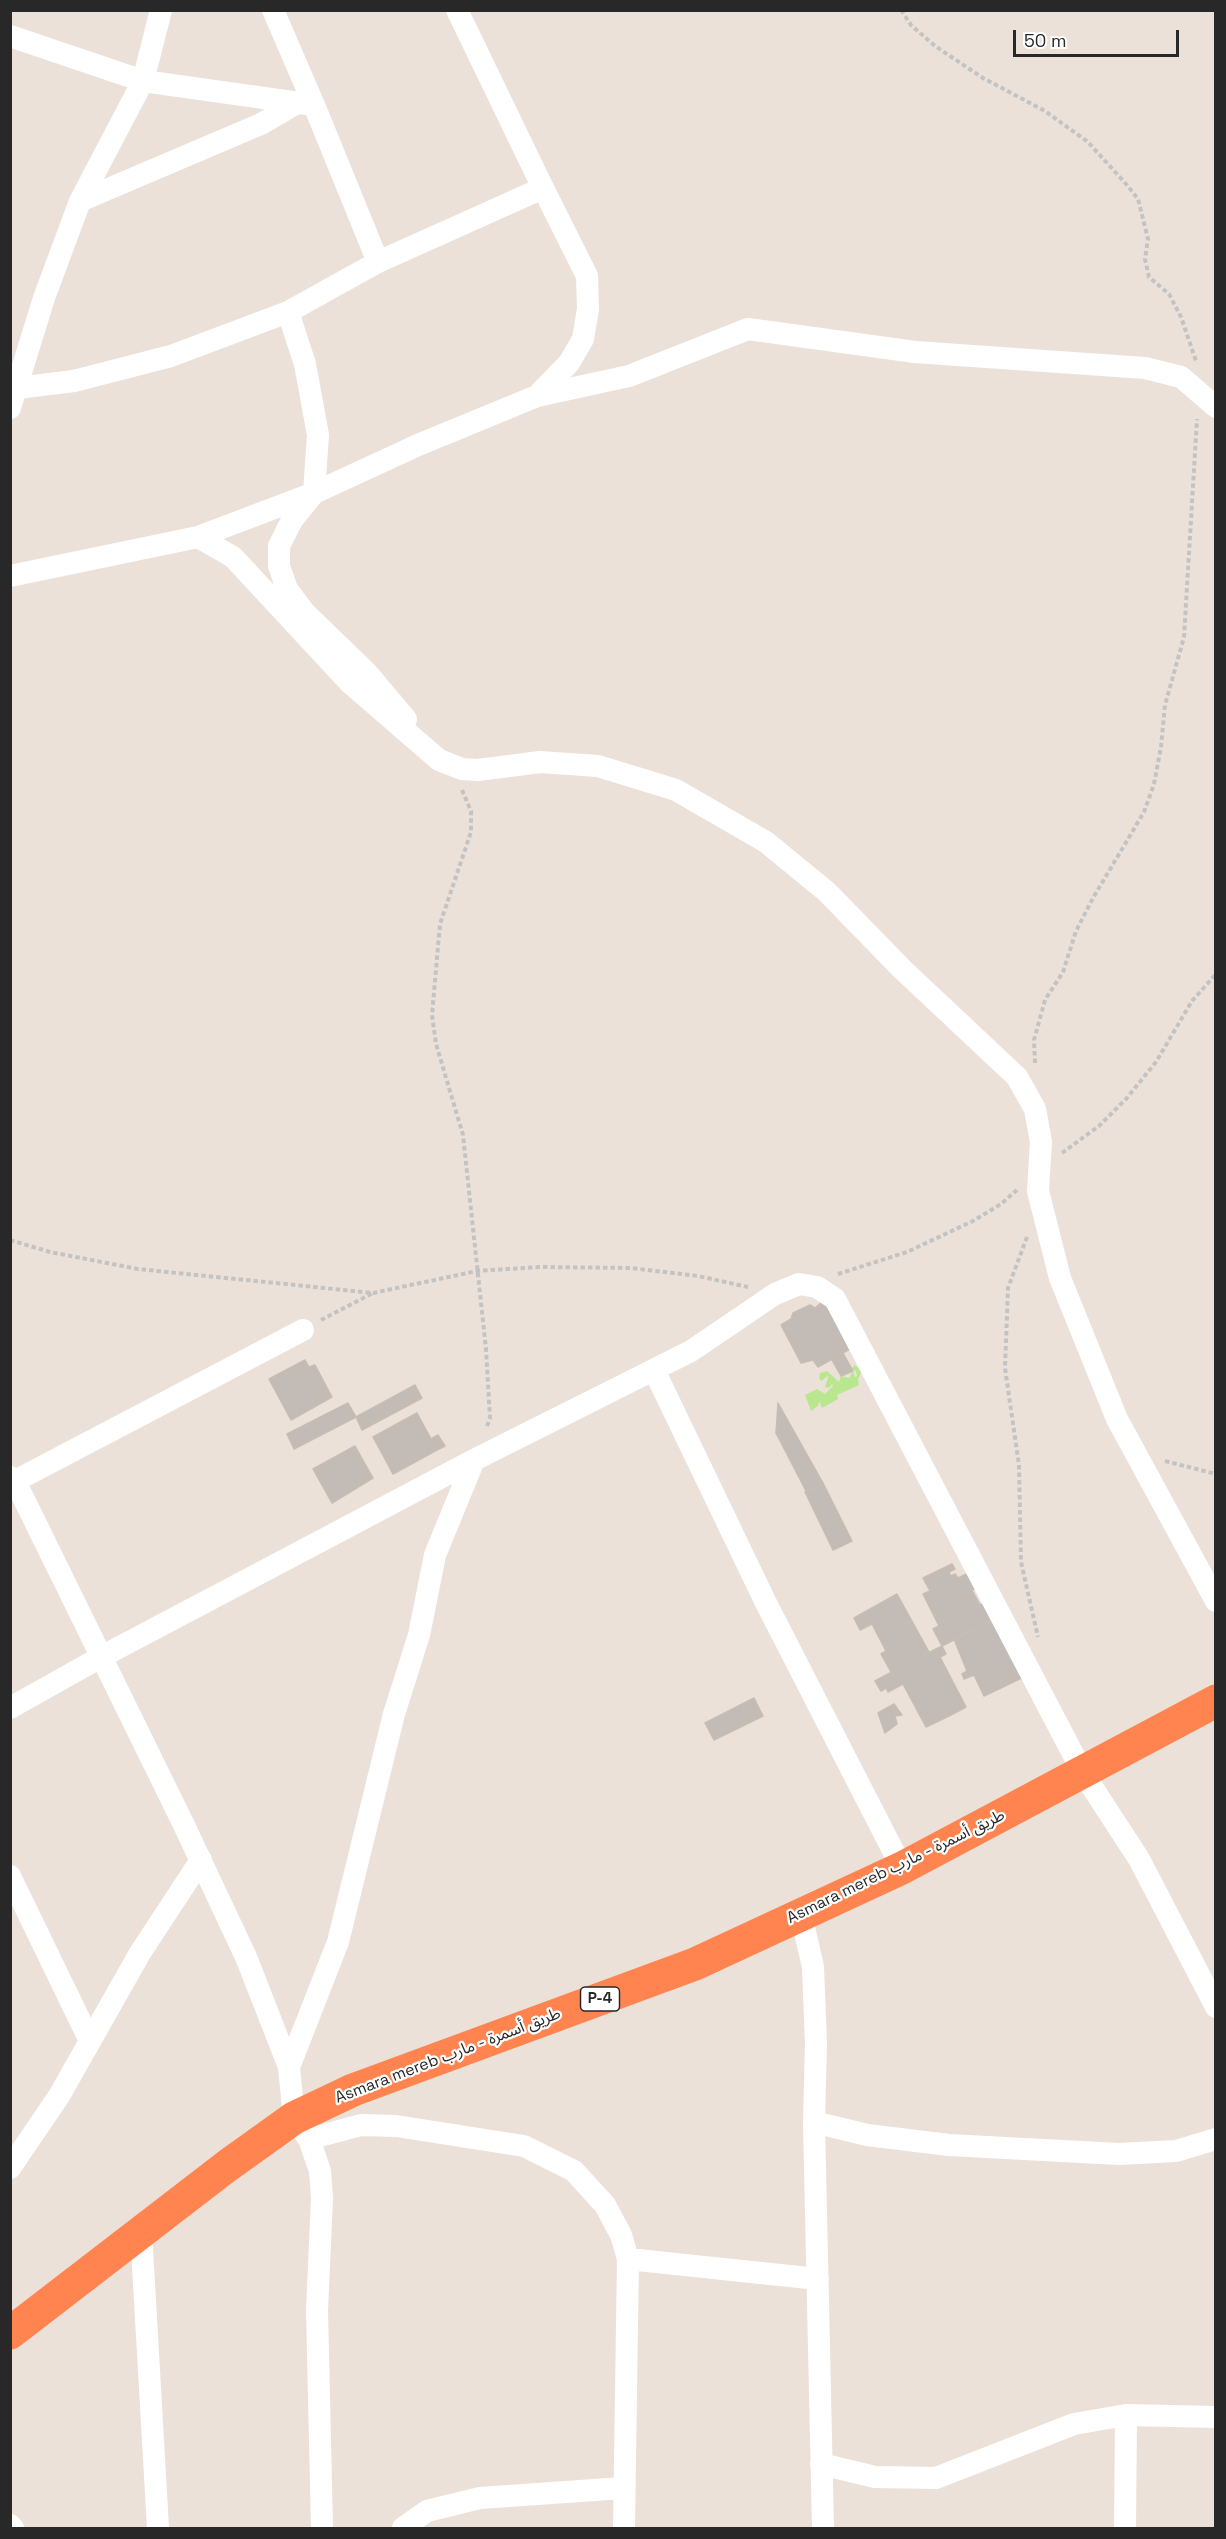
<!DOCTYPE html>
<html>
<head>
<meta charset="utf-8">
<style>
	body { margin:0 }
	#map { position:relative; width:1226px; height:2539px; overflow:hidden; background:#ece1d8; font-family:"Space Grotesk",sans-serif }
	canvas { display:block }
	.frame { position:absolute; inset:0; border:12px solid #282828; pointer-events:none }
	.scale { position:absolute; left:1013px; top:30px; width:166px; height:27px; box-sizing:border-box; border:3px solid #282828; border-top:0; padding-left:8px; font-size:18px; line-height:21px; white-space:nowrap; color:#282828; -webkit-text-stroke:4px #fff; paint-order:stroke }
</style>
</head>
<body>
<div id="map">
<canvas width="1226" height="2539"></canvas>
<div class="frame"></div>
<div class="scale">50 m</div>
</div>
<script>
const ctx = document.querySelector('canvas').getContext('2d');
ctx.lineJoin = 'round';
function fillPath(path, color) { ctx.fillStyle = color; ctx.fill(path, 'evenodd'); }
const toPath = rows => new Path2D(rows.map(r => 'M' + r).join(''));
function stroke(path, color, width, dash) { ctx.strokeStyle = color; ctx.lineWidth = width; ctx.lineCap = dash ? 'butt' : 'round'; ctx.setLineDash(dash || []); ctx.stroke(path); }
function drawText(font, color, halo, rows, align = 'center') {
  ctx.font = font + ' "Space Grotesk","Noto Sans Arabic",sans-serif'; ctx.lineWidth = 4.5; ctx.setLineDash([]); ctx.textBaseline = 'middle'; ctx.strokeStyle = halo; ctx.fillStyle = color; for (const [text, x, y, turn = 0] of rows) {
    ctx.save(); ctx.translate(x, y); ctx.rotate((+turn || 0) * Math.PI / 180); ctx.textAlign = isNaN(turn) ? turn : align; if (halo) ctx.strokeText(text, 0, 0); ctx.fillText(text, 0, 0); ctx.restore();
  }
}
fillPath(toPath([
	[855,1365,862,1371,858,1379,859,1385,837,1395,838,1399,822,1408,819,1401,818,1406,811,1411,805,1395,817,1389,825,1394,833,1386,832,1384,829,1388,825,1387,829,1375,821,1381,819,1378,820,1373,827,1371,839,1382,841,1376,849,1378,853,1371,855,1377,857,1376,856,1371,851,1369]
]), '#b9e790');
const building = toPath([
	[822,1302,846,1328,850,1349,818,1367,813,1360,801,1363,781,1325,791,1319,793,1313,810,1305,815,1308,822,1302],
	[843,1353,853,1371,841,1376,832,1360,843,1353],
	[305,1360,309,1367,315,1365,332,1397,291,1420,269,1379,305,1360],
	[415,1385,422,1398,362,1430,356,1417,415,1385],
	[348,1403,356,1417,294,1449,287,1434,348,1403],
	[778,1403,823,1483,806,1491,776,1433,778,1403],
	[417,1413,437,1450,393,1474,373,1437,417,1413],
	[438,1435,445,1446,437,1450,431,1439,438,1435],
	[355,1446,373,1478,332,1503,313,1469,355,1446],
	[823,1483,852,1541,833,1550,805,1492,823,1483],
	[952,1564,955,1569,949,1572,951,1576,955,1574,958,1578,971,1572,979,1587,972,1590,980,1605,988,1601,997,1618,942,1646,933,1629,939,1626,923,1594,930,1591,923,1578,952,1564],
	[897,1594,929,1652,891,1672,881,1654,886,1651,872,1624,860,1630,854,1618,897,1594],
	[997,1618,1028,1675,984,1696,974,1675,964,1679,962,1674,967,1671,954,1639,997,1618],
	[942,1646,946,1654,940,1657,966,1707,947,1717,916,1659,942,1646],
	[916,1659,947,1717,926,1727,903,1684,888,1692,886,1688,881,1691,875,1681,916,1659],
	[754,1698,763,1716,714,1740,705,1723,754,1698],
	[894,1704,902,1715,895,1716,897,1724,885,1733,878,1713,894,1704]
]);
fillPath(building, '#c3bbb5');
stroke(building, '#c7bdb2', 1.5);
stroke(toPath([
	[901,10,911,25,935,46,983,78,1045,111,1088,142,1127,185,1138,199,1148,239,1145,259,1149,277,1169,294,1181,317,1196,361],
	[462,790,471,811,471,832,440,924,432,1015,436,1044,463,1135,486,1349,490,1418,486,1429],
	[1035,1063,1034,1040,1045,1000,1063,972,1076,931,1093,898,1144,812,1154,784,1161,747,1165,705,1184,637,1197,419],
	[1062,1153,1099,1126,1126,1099,1156,1062,1192,1001,1216,974],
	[1027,1237,1008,1288,1005,1368,1019,1465,1021,1562,1038,1637],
	[10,1240,50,1252,138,1269,373,1293,477,1271,539,1267,631,1268,698,1276,748,1287],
	[838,1274,907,1252,973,1221,1001,1204,1017,1190],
	[321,1320,373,1293],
	[1165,1461,1216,1474]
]), '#c3c3c3', 4, [4.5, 3]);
stroke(toPath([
	[273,10,314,105],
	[457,10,543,188],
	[10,36,143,81,314,105,378,262,288,312,305,364,318,435,314,493,292,520,279,546,279,566,287,589,305,613,368,674,406,719],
	[80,201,261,124,297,103],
	[378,262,543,188,587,276,588,309,583,339,569,363,537,396],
	[17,388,74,381,171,356,288,312],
	[10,408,44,298,80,201,143,81,161,10],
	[198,537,314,493,418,445,537,396,629,376,748,329,915,352,1145,368,1181,377,1216,407],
	[10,576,198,537,233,557,350,683,439,760,462,769,478,770,540,762,598,766,676,790,766,842,827,892,902,969,1017,1077,1035,1109,1041,1142,1038,1191,1060,1278,1117,1419,1216,1601],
	[654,1370,766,1603,902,1868],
	[10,1477,15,1481,183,1823,246,1957,289,2067,294,2118,309,2139,320,2171,322,2198,317,2310,322,2528],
	[15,1481,303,1330],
	[10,1708,101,1657,474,1460,691,1351,775,1294,799,1284,817,1287,835,1299,1083,1773,1139,1859,1216,2007],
	[10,1876,89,2039],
	[801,1914,813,1967,816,2044,814,2122,823,2528],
	[289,2067,338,1942,394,1714,419,1635,435,1555,474,1460],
	[814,2122,867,2135,949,2145,1119,2154,1176,2151,1216,2139],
	[309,2139,361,2125,396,2126,524,2146,574,2171,605,2205,621,2235,628,2259],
	[10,2168,59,2096,140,1953,201,1860],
	[141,2231,158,2528],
	[821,2464,875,2477,936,2478,1074,2424,1126,2415],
	[10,2525,13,2528],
	[403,2528,427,2511,480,2498,623,2488],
	[624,2528,628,2259,818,2279],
	[1125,2528,1126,2415,1216,2417]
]), '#fff', 22);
stroke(toPath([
	[10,2333,227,2166,294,2118,353,2090,695,1964,902,1868,1216,1701]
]), '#ff8450', 33);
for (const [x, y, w] of [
	[600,1999,39]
]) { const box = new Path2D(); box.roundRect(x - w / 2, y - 12, w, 24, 4.5); ctx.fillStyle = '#fff'; ctx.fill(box); stroke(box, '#282828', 1.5); }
drawText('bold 15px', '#282828', null, [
	["P-4",600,1999]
]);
drawText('16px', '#282828', '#fff', [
	["Asmara mereb طريق أسمرة - مارب",896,1867,-26],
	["Asmara mereb طريق أسمرة - مارب",448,2056,-21]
]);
</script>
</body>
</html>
